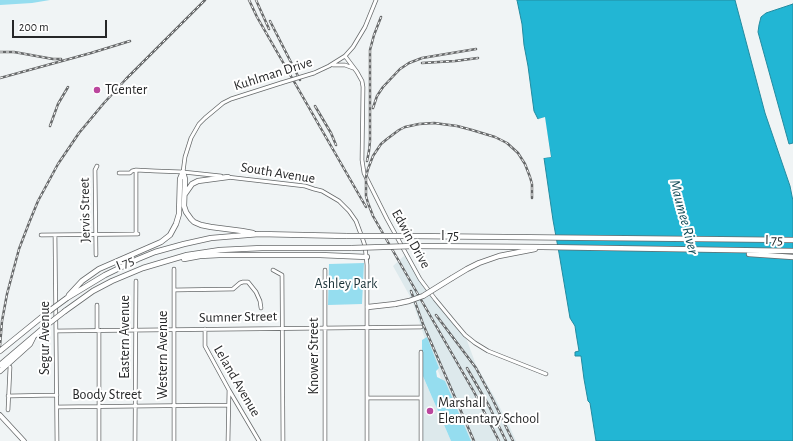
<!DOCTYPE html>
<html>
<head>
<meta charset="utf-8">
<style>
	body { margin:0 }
	#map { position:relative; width:793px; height:441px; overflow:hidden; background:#f0f4f5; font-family:"Alegreya Sans",sans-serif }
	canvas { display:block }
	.scale { position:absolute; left:12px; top:20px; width:95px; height:18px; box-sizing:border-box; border:2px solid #262728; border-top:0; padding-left:5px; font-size:12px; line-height:14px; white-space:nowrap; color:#262728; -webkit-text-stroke:3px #fff; paint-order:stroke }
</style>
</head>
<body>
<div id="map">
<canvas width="793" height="441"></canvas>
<div class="scale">200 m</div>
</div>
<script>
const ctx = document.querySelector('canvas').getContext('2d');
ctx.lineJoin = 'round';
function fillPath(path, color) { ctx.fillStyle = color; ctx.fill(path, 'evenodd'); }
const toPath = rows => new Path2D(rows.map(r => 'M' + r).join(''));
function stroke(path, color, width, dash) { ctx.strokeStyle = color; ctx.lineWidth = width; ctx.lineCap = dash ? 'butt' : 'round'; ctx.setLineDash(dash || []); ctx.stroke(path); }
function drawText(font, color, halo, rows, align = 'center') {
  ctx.font = font + ' "Alegreya Sans",sans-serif'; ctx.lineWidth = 4; ctx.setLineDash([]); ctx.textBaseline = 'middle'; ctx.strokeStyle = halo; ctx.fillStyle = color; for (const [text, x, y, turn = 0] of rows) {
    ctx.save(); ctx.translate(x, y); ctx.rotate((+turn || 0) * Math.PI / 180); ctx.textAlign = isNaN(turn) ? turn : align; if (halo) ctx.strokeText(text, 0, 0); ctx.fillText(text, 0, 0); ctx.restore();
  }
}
fillPath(toPath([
	[405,255,420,279,465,335,476,365,495,398,508,423,516,441,467,441,426,342,412,300,393,266],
	[421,372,451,441,421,441]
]), '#dde9ec');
fillPath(toPath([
	[0,0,50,0,32,3,0,5],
	[364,263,362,304,328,305,329,264],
	[427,337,439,368,436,371,437,377,445,381,471,441,451,441,422,374,422,340]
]), '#95ddef');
const water = toPath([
	[517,0,735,0,765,113,790,186,793,201,793,441,596,441,590,403,588,401,584,379,581,356,575,356,575,352,579,351,576,333,575,326,570,318,559,253,553,220,544,158,551,157,544,118,538,119,534,111,528,66,524,45,522,24,517,0],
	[793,4,793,143,789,144,758,32,759,25,761,17,766,13,793,4]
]);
fillPath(water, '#22b6d4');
stroke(water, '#238ba0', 1);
fillPath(toPath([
	[545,117,551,157,544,158,543,156,549,155,543,120,539,121,538,119]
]), '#f0f4f5');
const minor = toPath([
	[345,56,357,72,362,81,363,87,362,160,364,173,387,219,420,279,435,299,454,322,465,335,475,343,488,351,546,374],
	[333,65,345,65,353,68],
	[314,73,329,66,345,56,353,47,365,27,376,0],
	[183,172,185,157,191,138,199,124,205,118,223,103,231,99,281,83],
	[119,173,130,173,132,171,136,170,155,171,183,172,221,176],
	[227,177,305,186,314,189,322,191,339,201,349,211,356,221,362,237,365,246,367,265,367,441],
	[136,234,136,170],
	[41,235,138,234],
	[55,235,57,441],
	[96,255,95,170,97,166],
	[273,270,282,275,283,441],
	[174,290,233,289,240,283,243,282,248,282,256,292,260,301,261,308],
	[97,305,97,330],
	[205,329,205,346,229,390,259,441],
	[99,330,99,441],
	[56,331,421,327],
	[421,352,421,441],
	[8,396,57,395],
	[367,398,421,398],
	[57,407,228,405],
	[8,410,10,367],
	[135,441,136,281],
	[174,441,174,269],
	[228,441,229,390],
	[325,441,325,270]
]);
const major = toPath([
	[0,415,24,441]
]);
const highway = toPath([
	[183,172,185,179,184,206,186,212,191,219,194,222,201,225,211,227,242,231,253,233],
	[185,194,192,184,198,181,228,177],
	[409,236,793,240],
	[414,246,542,247,793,251],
	[749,254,793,257],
	[184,259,200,256,219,255,320,255,367,257],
	[452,278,467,269,479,263,499,256,535,249],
	[69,295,82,281,99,269,161,242,170,235,176,224,179,214,180,179,183,172],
	[67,298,105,275,138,259,155,252,184,244,211,238,259,234,347,236],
	[368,307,395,304],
	[65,311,93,291,112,281,143,268,187,255,220,250,262,248,352,248],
	[0,351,48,312],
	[0,365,47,325],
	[0,371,30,344,33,338]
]);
stroke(minor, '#66696a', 4.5);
stroke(major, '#66696a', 5.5);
stroke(highway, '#66696a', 6);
stroke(minor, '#fff', 3);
stroke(major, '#fff', 4);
stroke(highway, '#fff', 4.5);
const rail = toPath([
	[249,0,257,17,366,207],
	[256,0,269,29],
	[270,21,300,80],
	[0,52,14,52,53,59,61,59],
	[422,63,455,61,478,58],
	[0,78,91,53,130,41],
	[315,106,331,133,336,145],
	[373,108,377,96,383,87,400,69,409,63,422,58,476,49],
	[50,126,58,104,68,87],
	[367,161,369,151,370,141,370,50,374,35,381,17],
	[411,291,423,324,474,441],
	[436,315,476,368,492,398,513,441],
	[0,346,2,321,7,294,19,249,29,223,38,201,58,164,79,133,104,103,126,79,205,0],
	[467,368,489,406,506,441],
	[499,441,474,392,373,216,368,203,366,196,366,177,368,169,373,156,381,144,387,139,399,130,405,127,419,124,434,123,457,126,472,130,495,137,507,143,518,153,525,164,530,177,532,184,532,198]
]);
stroke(rail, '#67696a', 2.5);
stroke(rail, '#fff', 1, [3]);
const minorBridge = toPath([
	[281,83,314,73]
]);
const highwayBridge = toPath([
	[347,236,409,236],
	[352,248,414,246],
	[395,304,409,301,423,296,452,278],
	[48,312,67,298],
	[47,325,65,311]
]);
stroke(minorBridge, '#66696a', 4.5, []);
stroke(highwayBridge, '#66696a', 6, []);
stroke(minorBridge, '#fff', 3);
stroke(highwayBridge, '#fff', 4.5);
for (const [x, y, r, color] of [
	[97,90,4,"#bb469d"],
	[430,411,4,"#bb469d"]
]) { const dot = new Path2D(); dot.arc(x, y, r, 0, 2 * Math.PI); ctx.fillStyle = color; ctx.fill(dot); stroke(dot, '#fff', 1.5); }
drawText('14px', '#262728', '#fff', [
	["Kuhlman Drive",273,74,-18],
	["South Avenue",278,173,9],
	["Jervis Street",85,210,-91],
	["I 75",450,236],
	["Edwin Drive",411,239,61],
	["I 75",774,240,1],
	["I 75",125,263,-22],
	["Sumner Street",238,317,-1],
	["Eastern Avenue",125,337,-90],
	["Segur Avenue",45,338,-90],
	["Western Avenue",163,355,-90],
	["Knower Street",314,356,-90],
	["Leland Avenue",237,381,60],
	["Boody Street",107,395]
]);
drawText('14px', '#262728', '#fff', [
	["TCenter",105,90],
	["Marshall",438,403],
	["Elementary School",438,419]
], 'left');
drawText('14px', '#1b3238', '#fff', [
	["Ashley Park",346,284]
]);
drawText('italic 15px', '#114b57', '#fff', [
	["Maumee River",684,217,75]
]);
</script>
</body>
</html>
